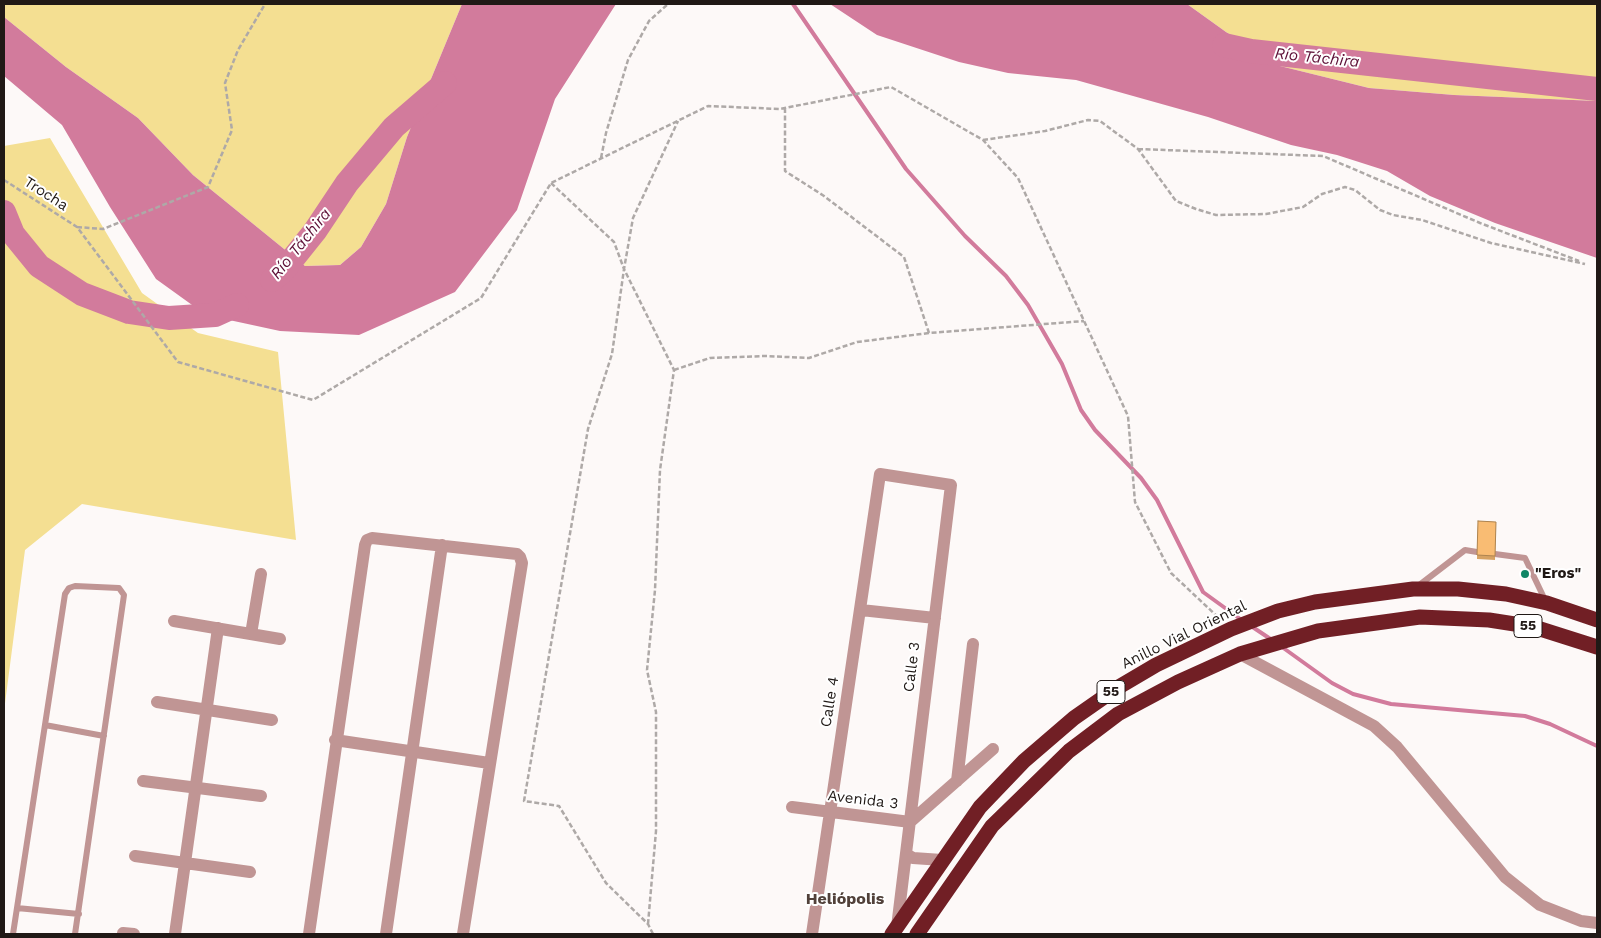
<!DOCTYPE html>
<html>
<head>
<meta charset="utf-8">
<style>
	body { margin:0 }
	#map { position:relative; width:1601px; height:938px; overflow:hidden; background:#fdf9f8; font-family:"Work Sans",sans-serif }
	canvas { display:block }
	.frame { position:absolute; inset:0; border:5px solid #201916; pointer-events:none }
</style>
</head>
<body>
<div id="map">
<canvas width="1601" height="938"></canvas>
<div class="frame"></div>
</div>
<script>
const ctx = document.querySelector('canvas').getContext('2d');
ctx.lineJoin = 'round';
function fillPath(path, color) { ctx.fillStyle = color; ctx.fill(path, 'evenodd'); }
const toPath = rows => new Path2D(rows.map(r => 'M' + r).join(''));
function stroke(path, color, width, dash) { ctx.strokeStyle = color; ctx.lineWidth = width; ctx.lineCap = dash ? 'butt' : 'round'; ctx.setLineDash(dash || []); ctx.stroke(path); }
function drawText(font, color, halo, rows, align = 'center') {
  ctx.font = font + ' "Work Sans",sans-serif'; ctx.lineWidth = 4; ctx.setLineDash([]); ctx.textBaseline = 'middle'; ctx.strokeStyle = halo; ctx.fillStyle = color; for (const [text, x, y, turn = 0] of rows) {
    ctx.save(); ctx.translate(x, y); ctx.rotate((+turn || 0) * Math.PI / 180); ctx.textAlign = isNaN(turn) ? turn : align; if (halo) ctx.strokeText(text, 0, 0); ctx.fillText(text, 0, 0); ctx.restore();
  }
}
fillPath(toPath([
	[4,4,462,4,407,137,386,204,361,247,340,265,305,266,193,175,138,118,66,67,4,17],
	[1187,4,1597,4,1597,101,1454,95,1369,88,1280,66,1226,32],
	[50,138,142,293,198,333,278,352,296,540,82,504,25,550,4,711,4,146]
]), '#f4df92');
fillPath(toPath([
	[462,4,616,4,555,99,517,210,455,292,359,335,280,331,206,315,156,279,110,207,62,125,4,76,4,17,66,67,138,118,193,175,305,266,340,265,361,247,386,204,407,137],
	[830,4,1187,4,1226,32,1280,66,1369,88,1454,95,1597,101,1597,258,1495,223,1430,196,1387,171,1337,155,1291,145,1208,117,1076,80,1008,73,959,62,877,35]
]), '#d27b9c');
stroke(toPath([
	[793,4,906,169,965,236,1006,276,1028,305,1062,364,1081,410,1095,430,1141,478,1157,500,1203,592,1243,621],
	[1251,626,1272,640],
	[1282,647,1332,683,1353,694,1391,704,1525,716,1550,724,1597,746]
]), '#d27b9c', 4);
stroke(toPath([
	[1224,45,1251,51,1597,89],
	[4,212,13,234,39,266,82,294,129,312,169,318,215,315,237,305],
	[272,280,283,271,315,231,347,183,394,127,445,83]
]), '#d27b9c', 24);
stroke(toPath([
	[785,108,785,171,824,196,904,257,929,333,1084,321],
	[983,140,1045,131,1088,120,1100,121,1138,149,1176,201,1196,209,1216,215,1266,214,1303,207,1322,194,1345,187,1355,190,1380,210,1393,215,1422,220,1491,243,1585,264],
	[1138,149,1323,156,1480,223,1579,261],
	[601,158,606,133,628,60,649,21,668,4],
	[4,180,77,227,178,362,313,400,481,298,551,183,708,106,780,109,891,87,983,140,1018,178,1128,416,1135,502,1171,573,1220,619],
	[551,183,614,242,624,269,612,354,588,429,524,801,559,806,606,883,648,924,653,934],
	[77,227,103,229,208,187,232,130,225,83,238,50,265,4],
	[674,370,710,358,765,356,809,358,857,342,929,333],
	[648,924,656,831,656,712,647,670,655,590,660,470,674,370,624,269,633,218,678,121]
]), '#aea9a7', 2.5, [5, 2.5]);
stroke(toPath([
	[1495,554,1525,558,1546,602],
	[1418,586,1465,550,1477,552],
	[45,725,104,736],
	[17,908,79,914],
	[13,934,65,594,69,588,75,586,119,588,124,595,75,934]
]), '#c09594', 6);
stroke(toPath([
	[861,610,935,618],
	[174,621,280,639],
	[251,634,261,574],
	[1240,654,1374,726,1397,747,1505,877,1540,905,1581,921,1597,923],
	[157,702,272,720],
	[335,740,489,763],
	[143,781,261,796],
	[957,781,973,644],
	[792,807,910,822,993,749],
	[906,854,913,858,942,860],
	[135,856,250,872],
	[123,933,134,934],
	[175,934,218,628],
	[309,934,365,545,367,540,372,538,517,554,520,557,522,563,463,934],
	[386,934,442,545],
	[812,934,880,474,951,485,897,927]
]), '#c09594', 12);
stroke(toPath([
	[892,934,980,807,1024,761,1074,718,1117,688,1156,665,1231,629,1278,611,1315,602,1413,589,1458,589,1506,594,1547,603,1597,620],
	[917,934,992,826,1069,751,1118,714,1178,682,1240,654,1318,631,1420,617,1489,620,1534,627,1597,647]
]), '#711f25', 15);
fillPath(toPath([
	[1478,521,1496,522,1495,560,1477,559]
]), '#d6a263');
const building = toPath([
	[1478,521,1496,522,1495,556,1477,555,1478,521]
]);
fillPath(building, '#f9bc73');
stroke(building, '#ae8450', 1);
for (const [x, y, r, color] of [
	[1525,574,5,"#108767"]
]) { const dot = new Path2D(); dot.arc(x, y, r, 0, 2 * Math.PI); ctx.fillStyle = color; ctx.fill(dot); stroke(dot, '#fff', 2); }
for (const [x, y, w] of [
	[1528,626,28],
	[1111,692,28]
]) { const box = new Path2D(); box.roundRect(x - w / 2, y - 11.5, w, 23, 4); ctx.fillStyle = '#fff'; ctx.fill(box); stroke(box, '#201916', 1); }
drawText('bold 14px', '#201916', null, [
	["55",1528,626],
	["55",1111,692]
]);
drawText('15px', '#201916', '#fff', [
	["Trocha",46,194,33],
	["Anillo Vial Oriental",1184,635,-26],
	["Calle 3",912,667,-83],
	["Calle 4",830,702,-81],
	["Avenida 3",863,800,7]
]);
drawText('bold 15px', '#201916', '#fff', [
	["\"Eros\"",1535,574]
], 'left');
drawText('italic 16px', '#5d0f36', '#fff', [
	["Río Táchira",1317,58,6],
	["Río Táchira",301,244,-51]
]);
drawText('bold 16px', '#51413a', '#fff', [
	["Heliópolis",845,899]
]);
</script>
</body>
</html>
